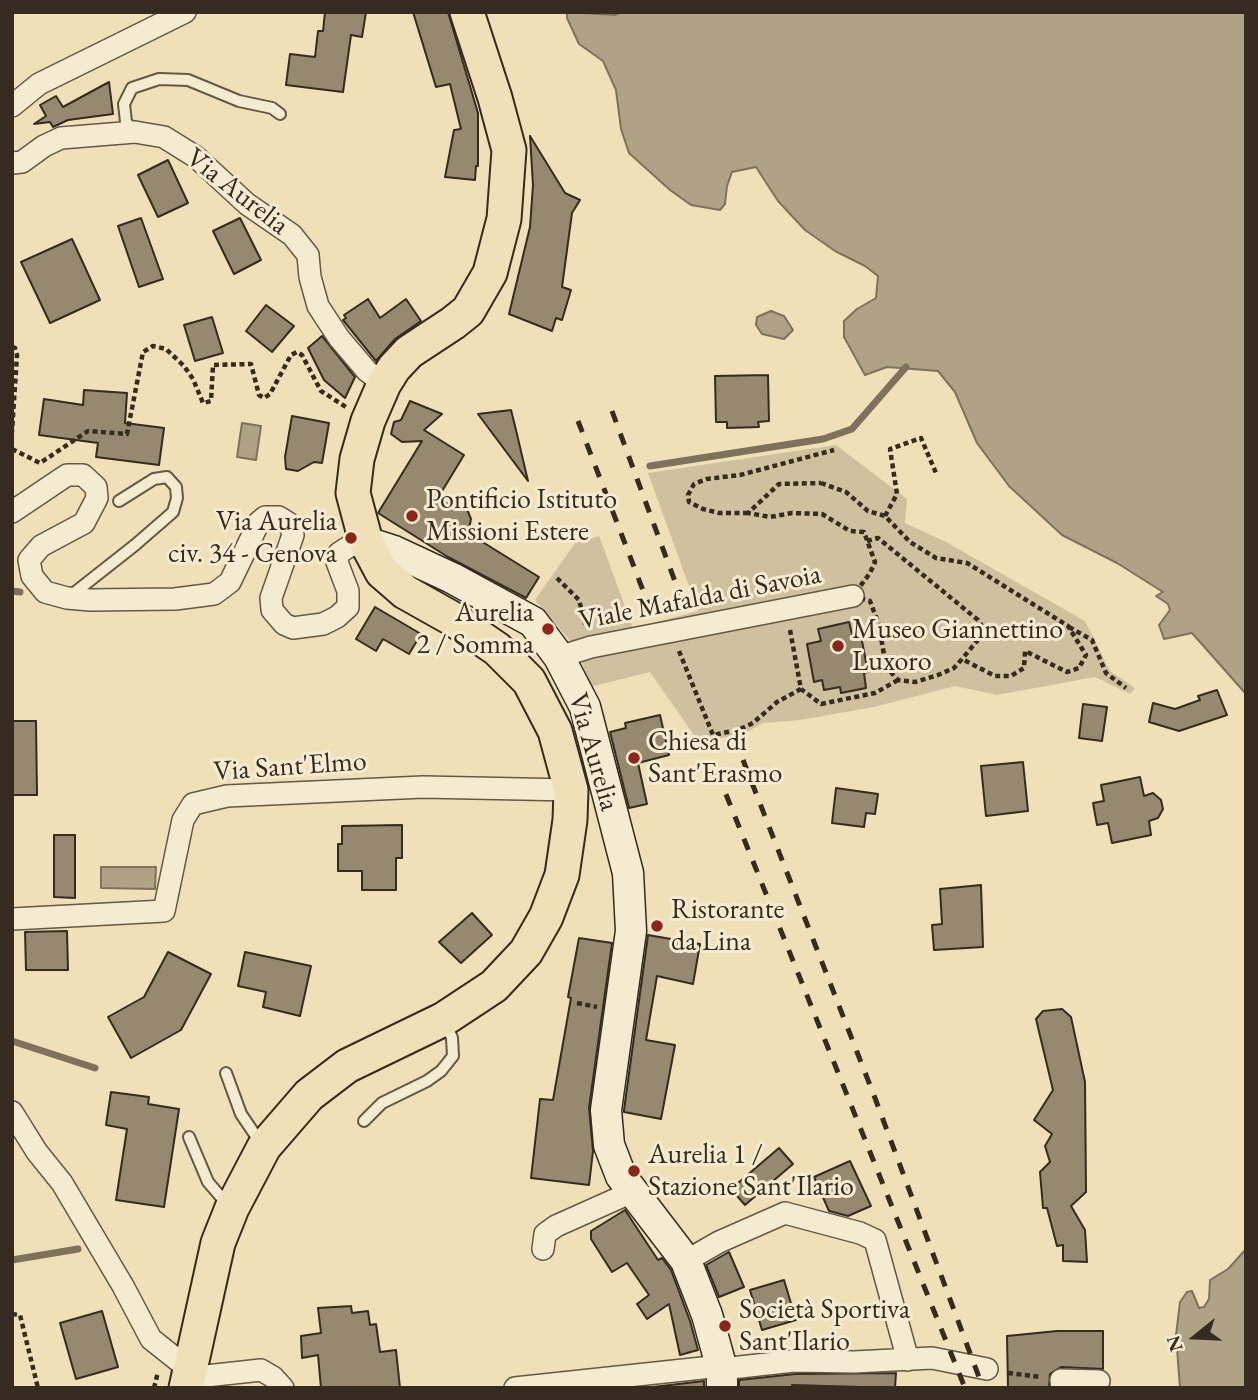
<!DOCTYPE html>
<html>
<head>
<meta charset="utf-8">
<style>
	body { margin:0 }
	#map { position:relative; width:1258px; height:1400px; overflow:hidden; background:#efe0b8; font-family:"EB Garamond",serif }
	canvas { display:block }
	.frame { position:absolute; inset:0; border:14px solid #352b20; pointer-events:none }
	.north { position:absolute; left:1160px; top:1302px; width:70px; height:70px; -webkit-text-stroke:5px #f5ebd1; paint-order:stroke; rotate:252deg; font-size:19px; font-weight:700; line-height:28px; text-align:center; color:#352b20 }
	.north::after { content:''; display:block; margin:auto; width:24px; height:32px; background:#352b20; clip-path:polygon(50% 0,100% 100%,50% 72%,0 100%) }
</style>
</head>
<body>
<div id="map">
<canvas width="1258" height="1400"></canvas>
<div class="frame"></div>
<div class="north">N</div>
</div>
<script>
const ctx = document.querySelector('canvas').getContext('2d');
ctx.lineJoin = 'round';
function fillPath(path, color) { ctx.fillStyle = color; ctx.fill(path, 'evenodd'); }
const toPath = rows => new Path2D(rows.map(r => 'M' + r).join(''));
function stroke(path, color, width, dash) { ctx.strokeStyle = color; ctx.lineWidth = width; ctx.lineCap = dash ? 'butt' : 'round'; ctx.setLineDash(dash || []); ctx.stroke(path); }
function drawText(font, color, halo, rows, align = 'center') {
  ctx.font = font + ' "EB Garamond",serif'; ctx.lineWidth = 6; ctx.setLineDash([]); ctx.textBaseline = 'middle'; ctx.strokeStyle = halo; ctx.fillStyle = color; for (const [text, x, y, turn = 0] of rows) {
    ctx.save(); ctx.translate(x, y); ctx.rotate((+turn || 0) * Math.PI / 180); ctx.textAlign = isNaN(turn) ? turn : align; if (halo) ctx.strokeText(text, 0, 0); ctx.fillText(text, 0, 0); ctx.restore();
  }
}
fillPath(toPath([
	[836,445,907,499,905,523,946,542,1085,621,1110,671,1135,688,1130,694,1095,677,997,695,955,686,874,707,800,720,763,723,741,735,698,741,650,672,590,687,578,650,535,600,575,543,599,536,633,628,698,611,648,473]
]), '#cfc19e');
const water = toPath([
	[567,12,615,15,621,12,1246,12,1246,694,1192,633,1164,639,1159,625,1170,610,1168,604,1156,596,1163,592,1117,563,1062,535,1009,486,977,443,955,392,938,371,887,367,865,375,844,337,844,321,857,309,876,298,878,276,865,266,835,251,805,230,778,201,756,167,732,172,727,186,725,204,720,210,691,205,670,190,629,153,621,129,616,90,603,61,579,44,567,18,567,12],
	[771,311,784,316,793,330,784,339,762,334,756,325,757,317,771,311],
	[242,423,261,426,256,460,237,457,242,423],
	[101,867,156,867,155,889,101,888,101,867],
	[1246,1249,1246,1388,1180,1388,1176,1335,1180,1302,1187,1292,1192,1291,1199,1308,1204,1307,1209,1299,1210,1280,1228,1269,1246,1249]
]);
fillPath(water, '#b0a284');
stroke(water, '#7f725c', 2);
stroke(toPath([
	[650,466,823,439,852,429,906,367],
	[12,591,20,592],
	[12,1041,95,1068],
	[12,1260,78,1249]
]), '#7f725c', 7);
const building = toPath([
	[325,12,366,12,362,37,351,35,343,92,286,85,290,54,315,57,318,31,323,31,325,12],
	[413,12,448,12,478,113,478,166,476,166,475,180,445,177,454,130,461,129,450,84,436,87,413,12],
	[109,82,113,114,68,120,53,127,50,122,34,124,46,116,40,105,56,96,63,107,109,82],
	[530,136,565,193,580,200,572,213,562,287,571,290,562,320,556,318,552,331,509,314,530,227,533,185,530,136],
	[168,160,188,203,158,217,138,175,168,160],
	[141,218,163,279,139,287,118,226,141,218],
	[240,218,261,260,234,274,213,231,240,218],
	[72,239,100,300,50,323,21,262,72,239],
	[368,299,380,318,406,299,421,321,395,339,376,361,343,320,346,318,344,315,368,299],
	[266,305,294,326,272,352,246,331,266,305],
	[212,317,223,353,195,361,184,325,212,317],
	[322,336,355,377,345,398,324,380,308,348,322,336],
	[768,375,769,421,758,422,759,427,727,428,727,422,716,422,715,376,768,375],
	[84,390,127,393,125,423,164,428,159,465,96,457,98,443,39,435,44,399,83,405,84,390],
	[410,401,442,414,424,430,464,455,436,501,466,507,471,519,468,533,539,577,526,598,448,557,378,513,422,441,402,442,391,434,394,422,401,420,410,401],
	[511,410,515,426,528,481,478,414,511,410],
	[292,416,329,423,322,463,314,462,298,471,286,469,285,457,292,416],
	[375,607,421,634,409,654,383,639,376,651,356,639,375,607],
	[849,622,853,638,861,636,868,672,864,673,866,688,841,693,840,687,824,690,822,680,814,682,807,644,821,641,818,629,849,622],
	[1217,690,1227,715,1179,731,1149,722,1153,703,1175,709,1200,700,1198,696,1217,690],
	[1083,704,1107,707,1102,741,1079,738,1083,704],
	[660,715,669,755,638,763,647,804,629,808,610,732,626,728,625,723,660,715],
	[12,721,36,721,37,795,12,795,12,721],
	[1023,762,1028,811,986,816,981,766,1023,762],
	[1140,777,1144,796,1153,793,1161,800,1163,809,1158,818,1149,821,1151,835,1112,843,1108,823,1097,825,1093,803,1104,801,1101,785,1140,777],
	[836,788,878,794,875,814,866,813,864,827,832,823,836,788],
	[402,825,402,858,396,858,396,890,362,890,362,871,338,871,338,844,342,844,342,826,402,825],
	[54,835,75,835,75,898,54,897,54,835],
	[981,885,983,947,934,950,932,925,942,924,940,889,981,885],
	[472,913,492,935,461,963,439,942,472,913],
	[67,931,68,970,26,970,25,932,67,931],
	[648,935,700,944,693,984,657,976,646,1040,675,1045,661,1119,624,1112,624,1110,648,935],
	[579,938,612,943,589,1108,593,1151,589,1185,531,1178,540,1099,553,1100,571,998,568,997,579,938],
	[168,952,211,974,181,1030,131,1058,108,1017,144,997,168,952],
	[245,952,311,966,300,1016,263,1007,266,992,238,986,245,952],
	[1062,1009,1071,1017,1085,1082,1086,1192,1071,1206,1085,1230,1087,1262,1063,1261,1063,1245,1057,1246,1047,1208,1043,1208,1040,1172,1050,1162,1045,1146,1052,1134,1034,1120,1053,1090,1036,1019,1043,1011,1062,1009],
	[111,1092,149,1097,148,1104,179,1109,164,1207,116,1200,127,1129,106,1125,111,1092],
	[779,1148,793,1164,745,1205,731,1189,779,1148],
	[850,1161,871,1206,848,1216,829,1211,814,1177,850,1161],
	[625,1210,658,1260,662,1258,671,1270,690,1321,698,1350,680,1355,669,1304,647,1319,637,1304,649,1295,627,1263,612,1272,591,1239,591,1231,625,1210],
	[729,1252,744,1287,719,1297,706,1265,729,1252],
	[784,1280,796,1320,762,1330,750,1290,784,1280],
	[351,1306,352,1313,368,1311,370,1325,376,1324,380,1352,396,1350,400,1388,321,1388,318,1355,302,1358,301,1336,321,1333,318,1308,351,1306],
	[102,1311,118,1367,76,1379,60,1323,102,1311],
	[1057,1331,1103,1331,1103,1369,1061,1367,1050,1374,1049,1388,1008,1388,1007,1336,1057,1331],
	[896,1373,895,1388,792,1385,792,1388,739,1388,739,1380,795,1374,896,1373],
	[704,1381,704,1388,653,1388,653,1387,704,1381]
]);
fillPath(building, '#96896f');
stroke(building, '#352b20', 2);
const lane = toPath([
	[135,132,126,122,124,104,132,88,159,79,188,80,239,101,272,108,280,114],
	[69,597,135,545,173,512,177,498,176,487,167,477,154,479,119,501],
	[226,1073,241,1114,262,1145],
	[364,1121,382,1103,427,1081,441,1071,453,1056,452,1038,445,1021],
	[189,1137,208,1182,227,1204]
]);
const street = toPath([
	[12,106,39,84,185,12],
	[12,163,22,162,44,146,61,138,135,132,164,137,196,157,247,204,292,235,308,255,310,277,318,306,339,338,367,371,384,384],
	[12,512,67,475,83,475,96,487,97,498,84,523,41,546,29,560,32,576,45,592,67,598,90,600,175,599,214,594,230,582,259,522,265,517,279,517,290,524,293,535,271,598,272,610,284,624,293,628,323,624,337,617,348,607,348,591,337,562,339,553,350,546,366,542],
	[559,657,591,647,853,596],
	[12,919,164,911,183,820,193,804,227,796,423,787,571,790],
	[12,1112,37,1152,62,1183,123,1286,151,1339,190,1370,206,1376,261,1370,273,1377,283,1388],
	[543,1249,545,1234,556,1226,632,1192],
	[686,1261,719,1242,785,1213,860,1233,875,1240,908,1360],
	[722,1369,794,1361,854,1362,932,1358,987,1369],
	[515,1388,721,1366],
	[1062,1388,1061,1380,1099,1381]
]);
const secondary = toPath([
	[366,542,394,551,452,578,533,622,559,657,585,707,628,873,631,931,606,1110,609,1145,621,1176,686,1261,707,1315,722,1369,722,1388]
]);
const primary = toPath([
	[186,1388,218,1243,232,1208,264,1147,309,1095,347,1066,444,1019,494,986,526,952,546,917,562,875,570,820,571,790,555,731,529,681,497,649,453,619,405,592,382,572,366,542,353,493,357,459,368,421,384,384,394,368,409,352,453,323,468,311,490,273,504,219,509,150,495,98,467,12]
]);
stroke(lane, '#645846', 14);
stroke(street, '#645846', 24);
stroke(secondary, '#352b20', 33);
stroke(primary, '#352b20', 37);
stroke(toPath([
	[12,347,15,348,17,355,12,432],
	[12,449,40,463,88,431,127,434,143,352,153,346,166,349,184,366,193,379,203,403,211,401,213,365,251,364,259,395,264,398,270,394,291,355,297,352,302,355,321,391,346,407],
	[821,483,846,492,868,511,885,516,910,542,936,558,967,563,1068,626,1086,655,1079,668,1067,672,1025,651,1024,668,1011,676,995,676,962,659,954,668,938,675,915,682,898,680,886,667,879,625,870,601,853,596,870,573,875,562,864,532,850,531,822,514,792,513,770,517,748,513,779,484,821,483],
	[748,513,719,513,703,509,689,502,688,495,694,484,707,479,740,475,834,450],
	[885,516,897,494,890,449,921,438,936,473],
	[867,541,878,538,978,620,982,626,977,641,962,659],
	[557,578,579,600,586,627],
	[1069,627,1092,640,1106,673,1126,688],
	[790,630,801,689,821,704,875,693,898,680],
	[679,651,713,735,738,730,753,723,777,702,801,689],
	[577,1003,597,1007],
	[12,1314,20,1315,38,1388],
	[1008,1373,1041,1377],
	[154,1388,158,1372]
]), '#352b20', 4.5, [5, 3.5]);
stroke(lane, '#f5ebd1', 10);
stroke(street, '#f5ebd1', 21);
stroke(secondary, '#f5ebd1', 30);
stroke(primary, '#efe0b8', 33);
stroke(toPath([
	[612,411,680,595],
	[578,421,649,606],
	[743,760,875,1098,983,1388],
	[717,772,965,1388]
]), '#352b20', 5, [12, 12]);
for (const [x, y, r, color] of [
	[412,516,7,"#8f2418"],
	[351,538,7,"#8f2418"],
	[548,629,7,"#8f2418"],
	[838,646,7,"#8f2418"],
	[634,758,7,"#8f2418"],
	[657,926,7,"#8f2418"],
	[634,1171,7,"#8f2418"],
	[725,1326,7,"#8f2418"]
]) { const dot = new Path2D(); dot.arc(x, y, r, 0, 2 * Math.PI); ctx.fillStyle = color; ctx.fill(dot); stroke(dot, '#f5ebd1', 2.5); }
drawText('28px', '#352b20', '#f5ebd1', [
	["Via Aurelia",237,192,38],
	["Viale Mafalda di Savoia",700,598,-11],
	["Via Aurelia",593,752,74],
	["Via Sant'Elmo",290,767,-4]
]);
drawText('28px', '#352b20', '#f5ebd1', [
	["Pontificio Istituto",426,500],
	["Missioni Estere",426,532],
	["Via Aurelia",337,522,"right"],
	["civ. 34 - Genova",337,554,"right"],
	["Aurelia",534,613,"right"],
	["2 / Somma",534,645,"right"],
	["Museo Giannettino",852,630],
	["Luxoro",852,662],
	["Chiesa di",648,742],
	["Sant'Erasmo",648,774],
	["Ristorante",671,910],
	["da Lina",671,942],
	["Aurelia 1 /",648,1155],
	["Stazione Sant'Ilario",648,1187],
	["Società Sportiva",739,1310],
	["Sant'Ilario",739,1342]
], 'left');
</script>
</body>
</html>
